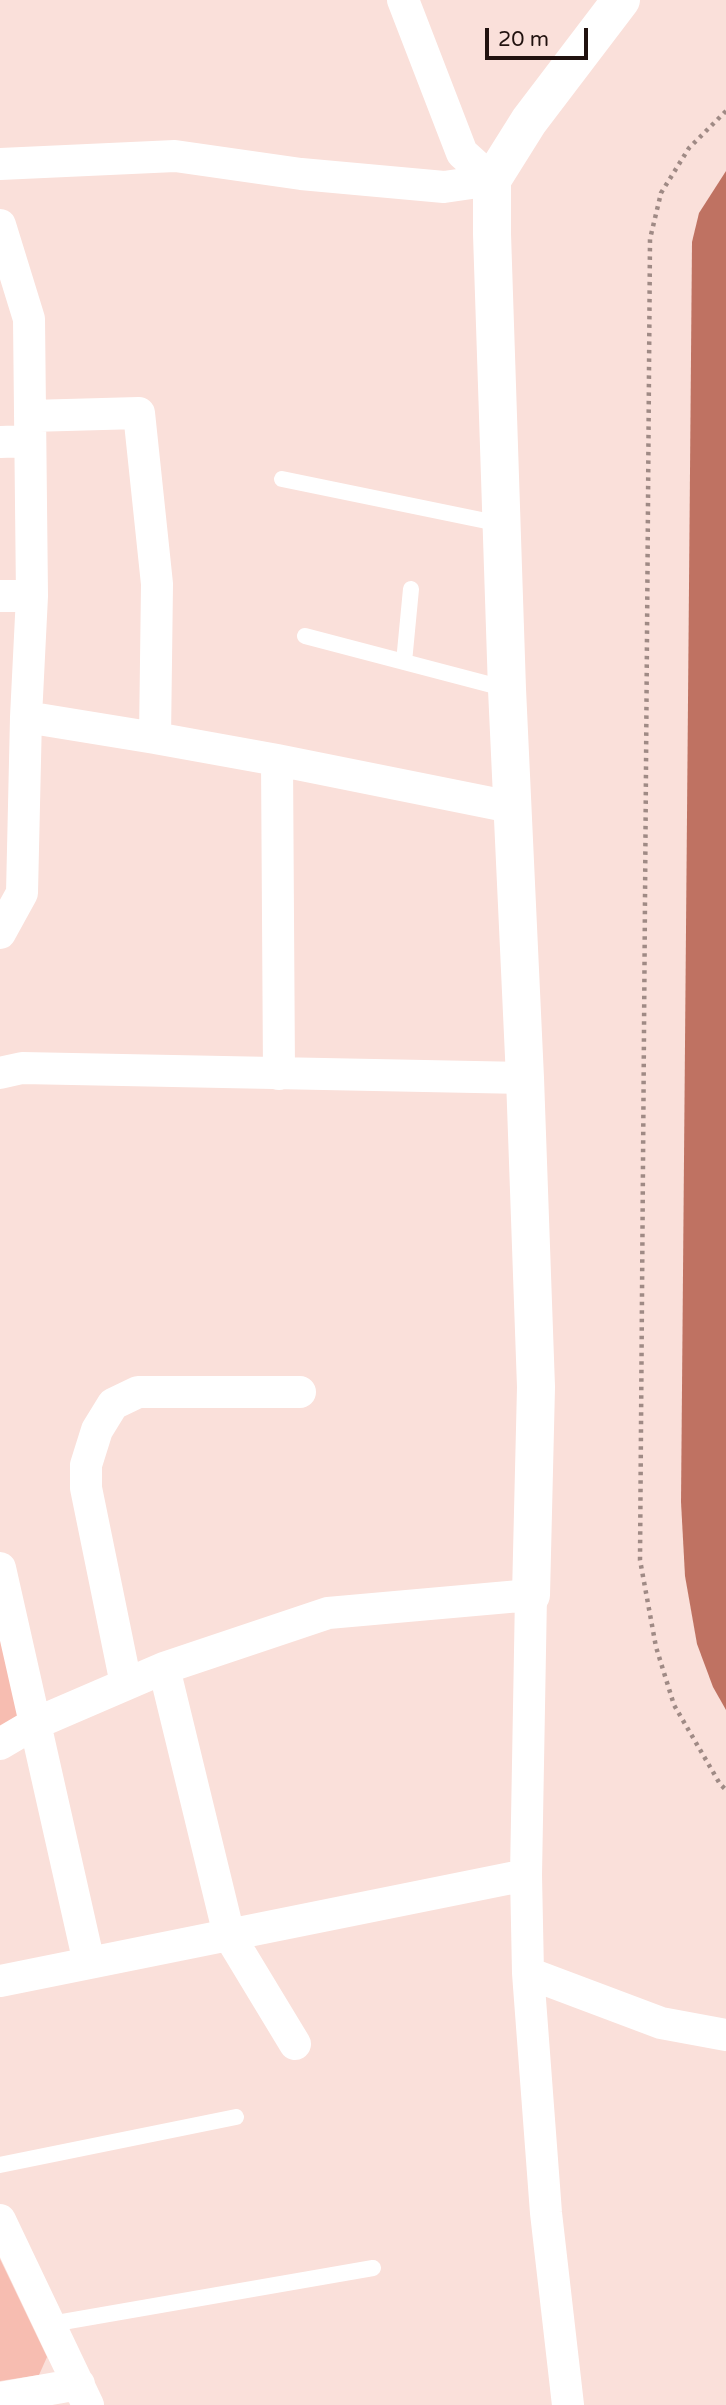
<!DOCTYPE html>
<html>
<head>
<meta charset="utf-8">
<style>
	body { margin:0 }
	#map { position:relative; width:726px; height:2405px; overflow:hidden; background:#fae0da; font-family:"Varela Round",sans-serif }
	canvas { display:block }
	.scale { position:absolute; left:485px; top:28px; width:103px; height:32px; box-sizing:border-box; border:4px solid #21120f; border-top:0; padding-left:9px; font-size:21px; line-height:24px; white-space:nowrap; color:#21120f; -webkit-text-stroke:5px #fae0da; paint-order:stroke }
</style>
</head>
<body>
<div id="map">
<canvas width="726" height="2405"></canvas>
<div class="scale">20 m</div>
</div>
<script>
const ctx = document.querySelector('canvas').getContext('2d');
ctx.lineJoin = 'round';
function fillPath(path, color) { ctx.fillStyle = color; ctx.fill(path, 'evenodd'); }
const toPath = rows => new Path2D(rows.map(r => 'M' + r).join(''));
function stroke(path, color, width, dash) { ctx.strokeStyle = color; ctx.lineWidth = width; ctx.lineCap = dash ? 'butt' : 'round'; ctx.setLineDash(dash || []); ctx.stroke(path); }
fillPath(toPath([
	[0,1626,22,1717,0,1728],
	[0,2259,47,2357,39,2375,0,2381]
]), '#f7bdb1');
fillPath(toPath([
	[726,171,726,1710,713,1687,697,1644,685,1576,681,1502,692,242,699,213]
]), '#bf7262');
stroke(toPath([
	[726,111,689,148,661,193,650,239,640,1560,656,1647,674,1705,720,1784,726,1790]
]), '#9f8a85', 4.5, [3.5, 5]);
stroke(toPath([
	[282,479,501,524],
	[305,636,507,689],
	[404,662,411,589],
	[0,2165,236,2117],
	[51,2324,373,2268]
]), '#fff', 16);
stroke(toPath([
	[403,0,462,153,492,180],
	[0,164,175,156,301,174,444,187,492,180],
	[0,225,29,319,32,596,26,717,22,893,0,933],
	[30,416,139,413,157,584,155,738,277,760,511,807],
	[0,442,30,441],
	[0,596,32,596],
	[26,717,155,738],
	[277,760,279,1074],
	[0,1073,22,1068,525,1078],
	[0,1568,89,1963],
	[164,1668,229,1935,295,2044],
	[126,1684,86,1488,86,1465,97,1430,113,1404,138,1392,300,1392],
	[0,1744,34,1724,164,1668,328,1613,531,1595,526,1875,528,1973,546,2213,568,2405],
	[528,1973,661,2023,726,2035],
	[0,1981,526,1875],
	[0,2220,88,2405],
	[0,2398,79,2384]
]), '#fff', 32);
stroke(toPath([
	[531,1595,536,1387,525,1078,507,689,492,234,492,180,529,121,621,0]
]), '#fff', 38);
</script>
</body>
</html>
